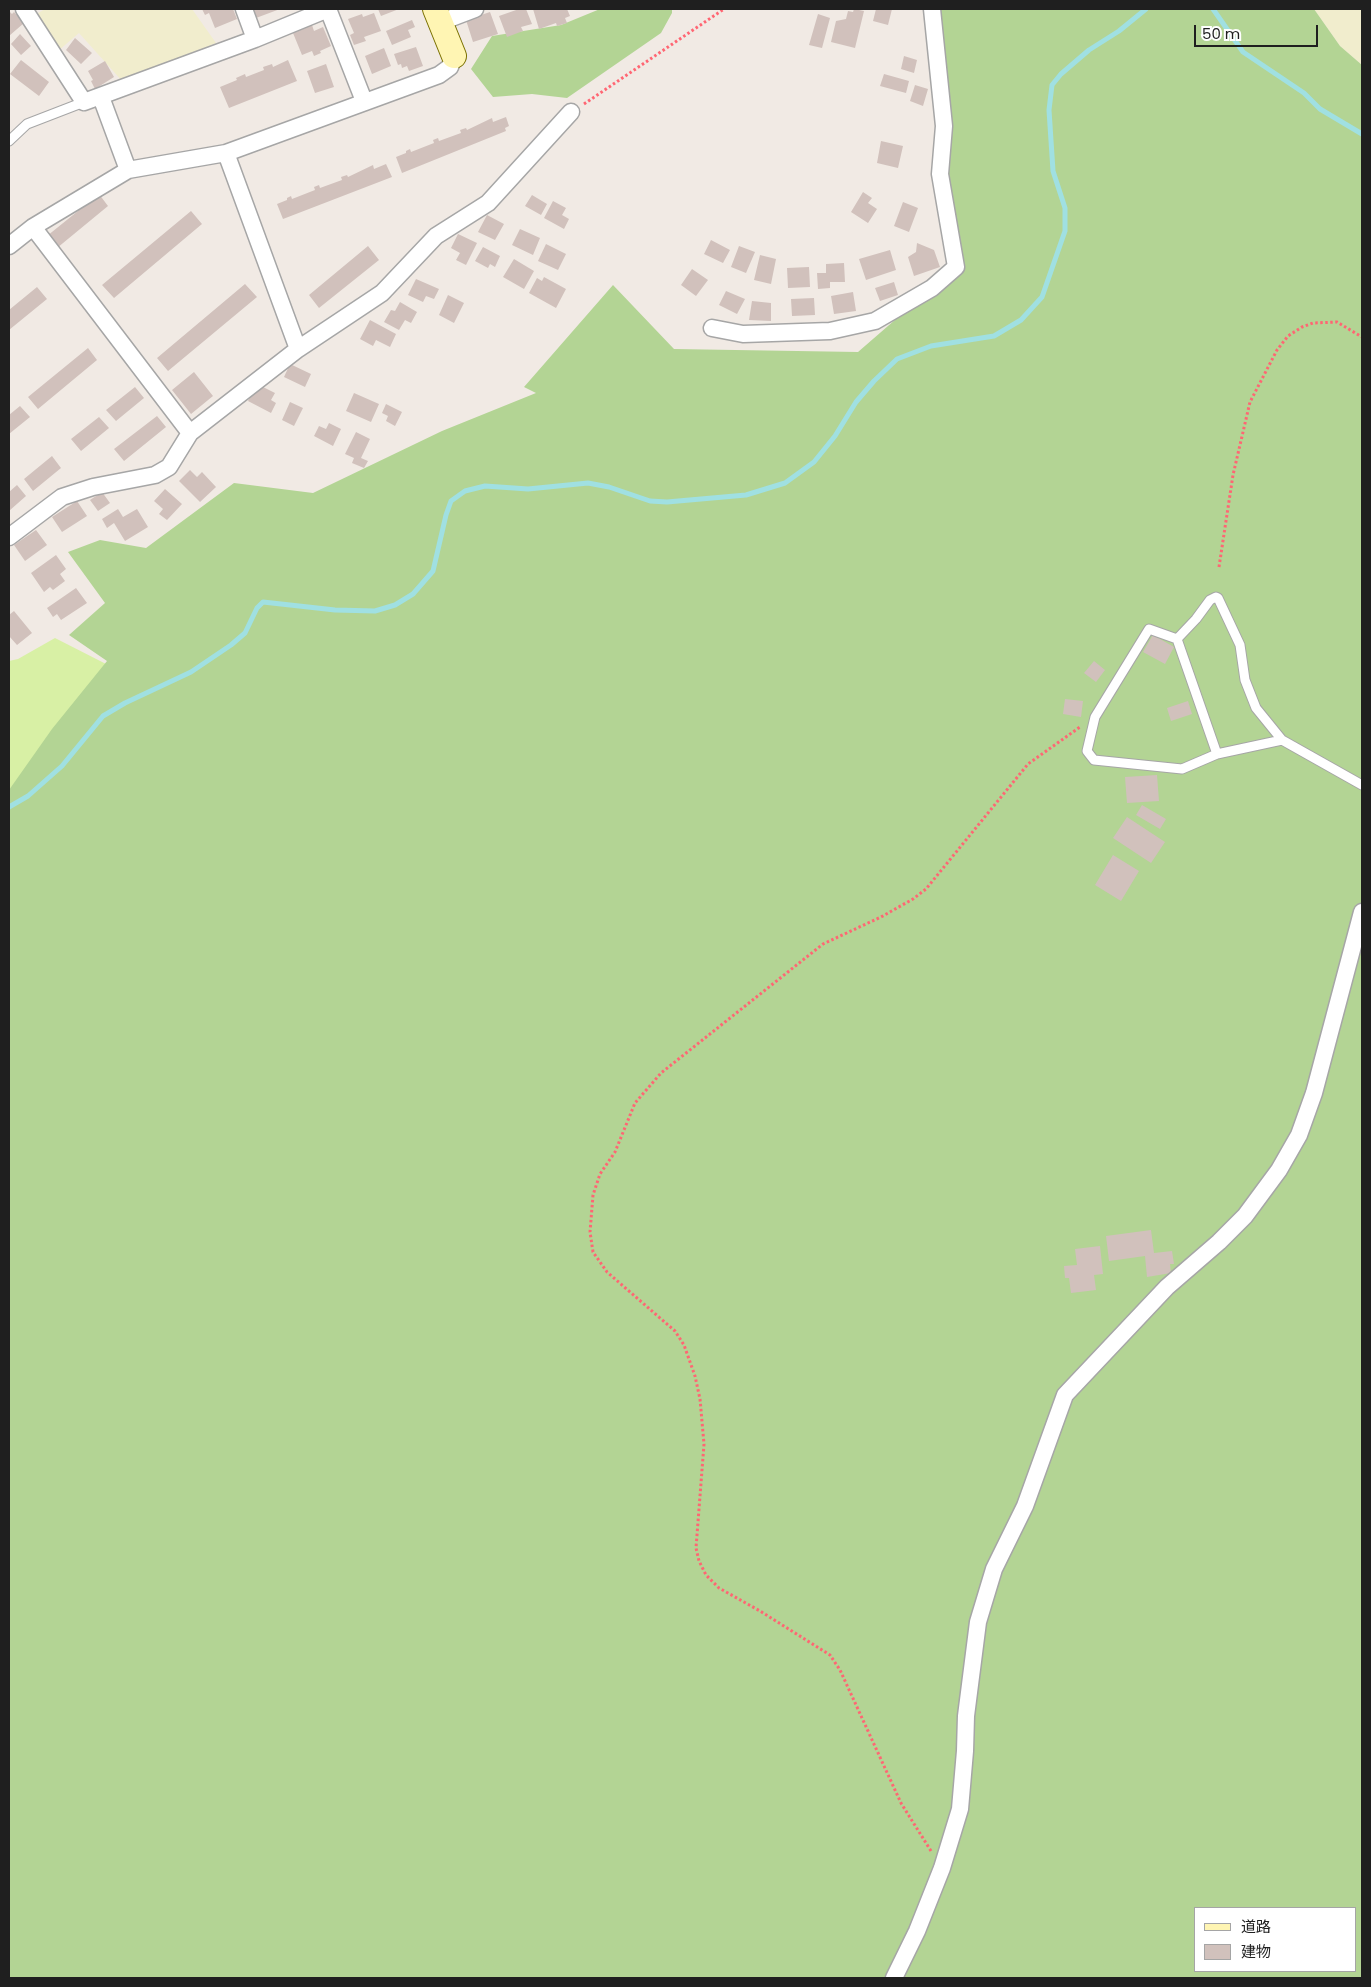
<!DOCTYPE html>
<html>
<head>
<meta charset="utf-8">
<style>
	body { margin:0 }
	#map { position:relative; width:1371px; height:1987px; overflow:hidden; background:#f1eae4; font-family:Poppins,"Noto Sans JP",sans-serif }
	canvas { display:block }
	.frame { position:absolute; inset:0; border:10px solid #1f1f1f; pointer-events:none }
	.legend { position:absolute; left:1194px; top:1907px; width:162px; height:65px; box-sizing:border-box; background:#fff; border:1px solid #a5a5a5; margin:0; padding:6px 9px; list-style:none; font-size:15px; color:#1f1f1f }
	.legend li { display:flex; align-items:center; gap:10px; height:25px }
	.legend b { width:25px; border:1px solid #a5a5a5 }
	.scale { position:absolute; left:1194px; top:25px; width:124px; height:22px; box-sizing:border-box; border:2px solid #1f1f1f; border-top:0; padding-left:6px; font-size:15px; line-height:18px; white-space:nowrap; color:#1f1f1f; -webkit-text-stroke:4px #fff; paint-order:stroke }
</style>
</head>
<body>
<div id="map">
<canvas width="1371" height="1987"></canvas>
<div class="frame"></div>
<ul class="legend">
<li><b style="height:6px;background:#fff5b3"></b>道路</li>
<li><b style="height:14px;background:#d1c1bc"></b>建物</li>
</ul>
<div class="scale">50 m</div>
</div>
<script>
const ctx = document.querySelector('canvas').getContext('2d');
ctx.lineJoin = 'round';
function fillPath(path, color) { ctx.fillStyle = color; ctx.fill(path, 'evenodd'); }
const toPath = rows => new Path2D(rows.map(r => 'M' + r).join(''));
function stroke(path, color, width, dash) { ctx.strokeStyle = color; ctx.lineWidth = width; ctx.lineCap = dash ? 'butt' : 'round'; ctx.setLineDash(dash || []); ctx.stroke(path); }
fillPath(toPath([
	[45,9,192,9,216,43,123,82,79,33,58,51,35,15],
	[1314,9,1362,9,1362,65,1340,46]
]), '#f1edcd');
fillPath(toPath([
	[55,638,108,665,9,791,9,661,18,659]
]), '#d8f0a5');
fillPath(toPath([
	[600,9,672,9,672,13,661,33,567,98,532,94,493,97,471,69,492,36,561,25],
	[932,9,1314,9,1340,46,1362,65,1362,1978,9,1978,9,790,52,729,107,661,69,635,105,603,68,552,100,540,146,548,234,483,313,493,442,431,536,393,524,387,613,285,674,349,858,352,956,267],
	[1195,1908,1355,1908,1355,1971,1195,1971]
]), '#b3d494');
stroke(toPath([
	[1213,9,1243,52,1304,93,1320,109,1362,134],
	[9,807,28,796,62,766,103,716,125,703,191,672,231,645,245,633,257,608,263,602,335,610,375,611,395,605,413,594,433,571,446,515,451,501,465,491,485,486,528,489,588,483,609,487,650,501,667,502,746,495,785,483,814,462,835,436,856,402,874,381,897,359,931,346,994,336,1021,320,1042,297,1065,231,1065,208,1053,171,1049,110,1052,85,1061,74,1089,50,1119,31,1146,9]
]), '#a0e0e2', 5);
fillPath(toPath([
	[202,9,233,9,237,19,215,28,209,13,205,15],
	[253,9,280,9,256,18],
	[378,9,399,9,381,16],
	[519,9,526,9,532,24,521,27,523,31,507,37,499,16],
	[533,9,567,9,570,16,565,18,567,23,557,26,556,23,539,29],
	[854,9,864,11,855,48,831,42,836,21,846,19,848,11,853,12],
	[876,9,892,9,888,25,873,21],
	[9,11,12,14,14,12,24,23,9,36],
	[490,12,498,34,473,42,466,20],
	[374,13,381,31,364,37,366,41,354,45,350,35,354,33,348,19,362,14,363,17],
	[818,14,830,18,822,48,809,45],
	[412,20,415,27,408,30,411,37,392,45,386,31],
	[312,25,314,31,323,27,331,46,320,51,321,53,314,56,312,51,302,55,293,33],
	[20,34,31,46,21,55,11,44],
	[75,38,92,53,81,64,66,50],
	[416,47,423,66,409,71,407,66,402,68,401,64,398,65,394,54],
	[384,48,391,66,372,74,365,56],
	[904,56,917,60,914,73,901,69],
	[21,60,49,82,39,96,10,74],
	[288,60,297,81,229,108,220,87,237,80,236,78,245,74,246,77,264,70,263,67,272,64,273,67],
	[105,61,114,77,95,89,91,81,93,80,88,71],
	[326,64,334,87,315,93,307,71],
	[884,74,909,81,906,93,880,86],
	[915,85,928,89,923,106,910,101],
	[506,117,509,126,505,128,506,131,402,173,396,157,406,153,406,151,410,149,411,152,434,143,433,140,438,138,439,141,461,133,460,130,466,128,467,130,492,118,493,122],
	[881,141,903,146,898,168,877,163],
	[386,164,392,177,283,219,277,204,287,200,287,198,291,196,292,199,315,190,314,187,319,185,320,188,342,180,341,177,347,175,348,177,373,165,374,169],
	[863,192,872,198,868,203,877,209,868,223,851,212],
	[99,194,108,206,57,248,47,236],
	[532,195,547,204,541,215,525,206],
	[553,201,566,208,562,215,569,219,564,229,544,218],
	[903,202,918,208,909,232,894,226],
	[191,211,202,224,114,298,102,285],
	[487,215,504,224,495,240,478,232],
	[520,229,540,238,533,255,512,245],
	[458,234,477,243,466,265,456,260,460,253,451,248],
	[711,240,730,250,723,263,704,254],
	[917,243,934,250,940,267,914,276,908,257,916,252],
	[546,244,566,254,558,270,538,261],
	[368,246,379,260,319,308,309,295],
	[739,246,755,252,746,273,731,267],
	[483,247,500,256,495,267,490,264,488,268,475,261],
	[890,250,896,270,866,280,859,259],
	[760,255,776,259,771,284,754,280],
	[514,259,534,271,524,289,503,277],
	[844,263,845,282,830,282,830,288,818,289,817,273,826,273,826,264],
	[809,267,810,287,788,288,787,268],
	[692,269,708,280,696,296,681,285],
	[544,277,566,289,556,308,529,293,537,278,542,281],
	[416,279,439,289,434,299,426,296,423,302,408,295],
	[894,282,898,295,880,301,875,288],
	[245,284,257,297,168,371,157,358],
	[37,287,47,299,9,330,9,310],
	[726,291,745,299,737,314,719,305],
	[853,292,856,311,834,314,831,296],
	[448,295,464,303,454,323,439,315],
	[814,298,815,315,792,316,791,299],
	[752,301,771,303,771,321,749,320],
	[400,302,417,312,411,323,405,320,399,330,384,322,391,310,395,311],
	[370,320,396,334,390,347,376,340,373,346,360,339],
	[88,348,97,360,38,409,28,397],
	[290,364,311,374,305,387,284,377],
	[194,372,213,396,191,414,172,390],
	[257,384,275,393,271,400,276,403,271,413,248,401],
	[135,387,144,398,116,421,106,410],
	[354,393,379,404,371,422,346,411],
	[290,402,303,408,294,426,282,420],
	[386,404,402,412,395,426,386,421,388,416,382,413],
	[20,406,30,417,9,434,9,415],
	[157,416,166,427,124,461,114,449],
	[99,417,109,428,81,451,71,439],
	[329,423,341,429,333,446,314,436,319,426,326,429],
	[356,432,370,439,361,458,368,461,364,468,352,463,354,458,345,454],
	[52,456,61,468,33,491,24,479],
	[190,470,197,477,202,472,216,487,200,502,179,481],
	[17,485,26,496,9,511,9,492],
	[165,489,182,504,167,520,159,514,163,509,154,501],
	[102,492,110,503,98,511,90,500],
	[77,501,87,516,62,532,52,517],
	[118,509,123,517,137,509,148,527,125,541,114,523,107,528,102,519],
	[36,530,47,545,25,561,14,545],
	[56,555,66,569,60,574,65,581,53,590,50,587,44,592,31,573],
	[76,588,87,603,61,620,57,614,53,617,47,608],
	[14,611,32,633,17,645,9,636,9,615],
	[1153,635,1174,647,1165,664,1143,652],
	[1094,661,1105,670,1096,682,1084,673],
	[1065,699,1083,701,1081,717,1063,714],
	[1188,701,1192,714,1171,721,1167,708],
	[1157,775,1159,801,1127,803,1125,777],
	[1142,805,1166,819,1160,829,1136,815],
	[1127,817,1165,842,1151,863,1113,838],
	[1113,855,1139,871,1121,901,1095,885],
	[1151,1230,1154,1253,1172,1251,1174,1264,1170,1264,1171,1273,1147,1277,1145,1256,1109,1261,1106,1236],
	[1100,1246,1103,1274,1094,1275,1096,1290,1071,1293,1069,1278,1065,1278,1064,1266,1077,1265,1075,1249]
]), '#d1c1bc');
const lane = toPath([
	[9,141,27,124,84,102],
	[1177,639,1196,619,1210,600,1216,597,1218,598,1240,645,1245,680,1256,708,1282,740],
	[1217,754,1177,639,1149,629,1095,717,1087,751,1094,760,1182,769,1217,754,1282,740,1362,785]
]);
const street = toPath([
	[24,9,84,102,255,39,328,9],
	[244,9,255,39],
	[328,9,364,101],
	[441,22,475,9],
	[101,97,128,170],
	[226,153,298,349],
	[33,227,190,433],
	[9,246,33,227,128,170,226,153,439,75,450,67,454,56],
	[712,328,743,334,830,331,875,321,932,288,956,267,940,174,944,126,932,9],
	[9,537,62,497,93,487,155,475,169,467,190,433,298,349,382,293,436,236,488,203,571,112],
	[894,1978,917,1931,942,1868,960,1809,965,1751,966,1716,978,1622,994,1569,1025,1506,1065,1395,1167,1287,1219,1242,1245,1216,1279,1170,1299,1135,1314,1093,1362,912]
]);
const secondary = toPath([
	[435,9,454,56]
]);
stroke(lane, '#a6a6a6', 11);
stroke(street, '#a6a6a6', 19);
stroke(secondary, '#7b7100', 26);
stroke(toPath([
	[584,104,724,9],
	[1219,567,1233,475,1250,402,1277,350,1288,336,1302,327,1313,323,1337,322,1362,337],
	[931,1851,901,1803,840,1670,830,1655,760,1611,719,1588,706,1575,699,1561,696,1548,704,1444,700,1399,695,1376,684,1345,675,1331,607,1272,593,1252,590,1232,593,1195,600,1174,615,1152,635,1103,661,1073,823,944,881,917,913,899,926,889,1028,764,1080,727]
]), '#ff6673', 3, [2.5, 2.5]);
stroke(lane, '#fff', 9);
stroke(street, '#fff', 16);
stroke(secondary, '#fff5b3', 24);
</script>
</body>
</html>
